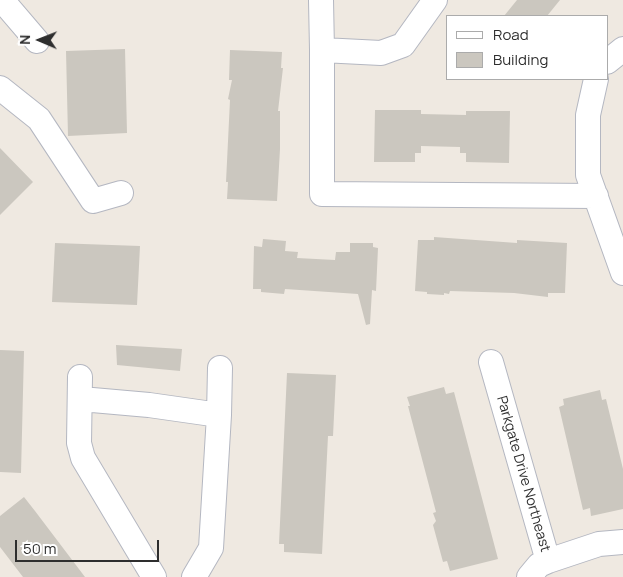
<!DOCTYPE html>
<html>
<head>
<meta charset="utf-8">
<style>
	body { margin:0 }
	#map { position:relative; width:623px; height:577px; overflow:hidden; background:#efe9e1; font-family:Manrope,sans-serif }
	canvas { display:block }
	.legend { position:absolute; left:446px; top:15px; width:162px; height:65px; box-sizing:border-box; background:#fff; border:1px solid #ababab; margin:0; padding:6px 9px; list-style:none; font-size:15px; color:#2e2e2e }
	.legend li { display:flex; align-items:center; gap:10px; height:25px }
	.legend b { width:25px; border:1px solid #ababab }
	.north { position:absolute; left:15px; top:15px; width:50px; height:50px; -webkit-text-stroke:4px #fff; paint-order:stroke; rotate:271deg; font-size:14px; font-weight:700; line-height:20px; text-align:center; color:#2e2e2e }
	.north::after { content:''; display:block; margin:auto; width:18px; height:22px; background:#2e2e2e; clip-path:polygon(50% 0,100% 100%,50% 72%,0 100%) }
	.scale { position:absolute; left:15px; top:540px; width:144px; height:22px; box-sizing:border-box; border:2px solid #2e2e2e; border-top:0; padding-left:6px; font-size:15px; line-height:18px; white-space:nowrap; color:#2e2e2e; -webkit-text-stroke:4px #fff; paint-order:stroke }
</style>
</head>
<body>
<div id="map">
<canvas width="623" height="577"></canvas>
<ul class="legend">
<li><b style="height:6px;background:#fff"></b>Road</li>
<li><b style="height:14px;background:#cbc7bf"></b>Building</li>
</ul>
<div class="north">N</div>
<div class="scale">50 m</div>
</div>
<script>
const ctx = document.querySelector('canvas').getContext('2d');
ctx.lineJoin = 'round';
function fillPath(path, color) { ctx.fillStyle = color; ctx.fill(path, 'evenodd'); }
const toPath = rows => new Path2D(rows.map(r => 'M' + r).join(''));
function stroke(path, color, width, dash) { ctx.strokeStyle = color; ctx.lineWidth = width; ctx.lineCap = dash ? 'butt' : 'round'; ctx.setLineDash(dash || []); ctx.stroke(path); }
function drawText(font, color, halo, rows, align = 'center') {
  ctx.font = font + ' Manrope,sans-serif'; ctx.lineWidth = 5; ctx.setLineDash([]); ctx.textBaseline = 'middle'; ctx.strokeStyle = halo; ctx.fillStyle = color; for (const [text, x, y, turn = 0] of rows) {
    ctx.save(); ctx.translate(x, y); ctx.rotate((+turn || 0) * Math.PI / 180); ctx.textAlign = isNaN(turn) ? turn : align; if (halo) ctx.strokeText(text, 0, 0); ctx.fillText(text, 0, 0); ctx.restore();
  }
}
fillPath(toPath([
	[517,0,560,0,547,16,504,16],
	[125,49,127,133,68,136,66,51],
	[230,50,282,52,281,68,283,68,278,111,280,111,280,149,277,201,227,199,228,182,226,182,230,100,228,99,232,80,229,80],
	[375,110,421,110,421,114,466,115,466,111,510,111,509,163,466,162,466,153,460,153,460,147,421,146,421,153,415,153,415,162,374,162],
	[0,148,33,182,0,215],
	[434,237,517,243,517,240,567,243,565,293,548,293,548,297,514,293,450,291,449,294,444,293,444,295,427,294,427,292,415,291,418,240,434,240],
	[263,239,286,241,285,251,298,252,297,258,335,260,336,252,350,252,350,243,373,243,373,247,378,248,376,291,372,290,370,324,366,325,358,294,285,289,284,294,261,292,261,289,253,289,254,246,262,247],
	[55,243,140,246,137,305,52,302],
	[116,345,182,349,180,371,117,365],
	[0,350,24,351,21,473,0,472],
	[287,373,336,375,333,436,328,436,322,554,284,552,284,544,279,544],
	[444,387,446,394,454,392,498,559,450,571,447,561,443,562,433,525,436,521,433,513,436,512,408,406,410,406,407,397],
	[600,390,602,400,606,399,623,469,623,509,591,516,590,508,583,510,559,407,564,405,563,399],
	[24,497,35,511,85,577,23,577,0,547,0,516]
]), '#cbc7bf');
const minor = toPath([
	[2,0,37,41],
	[321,0,322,50,381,53,403,45,435,0],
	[322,50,322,194,596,196],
	[607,62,623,49],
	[596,79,588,115,588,175,623,273],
	[0,88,39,119,93,201,121,193],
	[491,362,548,561],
	[80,377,79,443,83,458,154,577],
	[81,399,149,405,219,415],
	[194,577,211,548,219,415,220,368],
	[529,577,539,565,548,561,599,544,623,542]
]);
stroke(minor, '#b4b7c1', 26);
stroke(minor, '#fff', 24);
drawText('14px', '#2e2e2e', '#fff', [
	["Parkgate Drive Northeast",523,474,74]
]);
</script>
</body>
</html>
